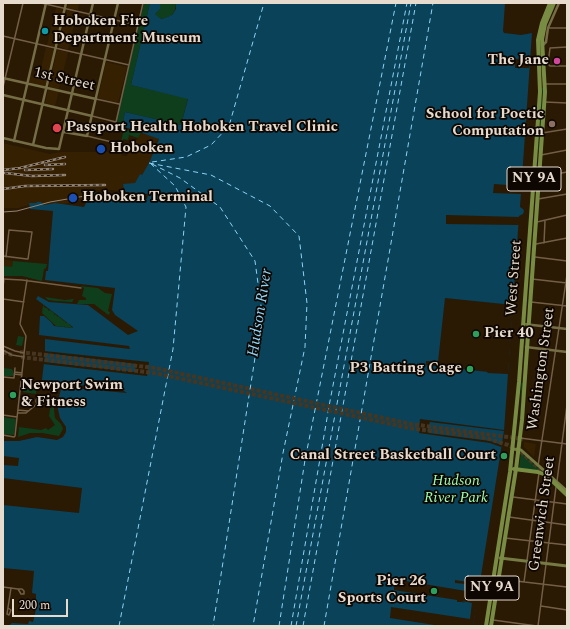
<!DOCTYPE html>
<html>
<head>
<meta charset="utf-8">
<style>
	body { margin:0 }
	#map { position:relative; width:570px; height:629px; overflow:hidden; background:#2a1903; font-family:Spectral,serif }
	canvas { display:block }
	.frame { position:absolute; inset:0; border:4px solid #e7dbce; pointer-events:none }
	.scale { position:absolute; left:12px; top:599px; width:56px; height:18px; box-sizing:border-box; border:2px solid #e7dbce; border-top:0; padding-left:5px; font-size:12px; line-height:14px; white-space:nowrap; color:#e7dbce; -webkit-text-stroke:3px #0d0601; paint-order:stroke }
</style>
</head>
<body>
<div id="map">
<canvas width="570" height="629"></canvas>
<div class="frame"></div>
<div class="scale">200 m</div>
</div>
<script>
const ctx = document.querySelector('canvas').getContext('2d');
ctx.lineJoin = 'round';
function fillPath(path, color) { ctx.fillStyle = color; ctx.fill(path, 'evenodd'); }
const toPath = rows => new Path2D(rows.map(r => 'M' + r).join(''));
function stroke(path, color, width, dash) { ctx.strokeStyle = color; ctx.lineWidth = width; ctx.lineCap = dash ? 'butt' : 'round'; ctx.setLineDash(dash || []); ctx.stroke(path); }
function drawText(font, color, halo, rows, align = 'center') {
  ctx.font = font + ' Spectral,serif'; ctx.lineWidth = 3.5; ctx.setLineDash([]); ctx.textBaseline = 'middle'; ctx.strokeStyle = halo; ctx.fillStyle = color; for (const [text, x, y, turn = 0] of rows) {
    ctx.save(); ctx.translate(x, y); ctx.rotate((+turn || 0) * Math.PI / 180); ctx.textAlign = isNaN(turn) ? turn : align; if (halo) ctx.strokeText(text, 0, 0); ctx.fillText(text, 0, 0); ctx.restore();
  }
}
fillPath(toPath([
	[68,3,79,3,78,10,67,8],
	[56,8,62,9,63,11,55,45,53,47,47,45],
	[67,10,77,13,68,50,58,46],
	[46,47,54,50,45,87,29,82,30,75,39,77],
	[57,50,68,52,59,89,49,87,49,86],
	[106,62,127,67,118,103,98,98],
	[48,90,59,91,55,106,45,103],
	[141,133,159,138,149,163,142,175,140,174,135,184,129,184,124,189,126,192,111,190,90,190,89,199,63,204,55,203,44,205,38,203,30,203,29,205,19,208,3,208,3,143,50,154,61,152,115,152,115,148,122,148,122,156,127,156,129,152,128,150,131,146,133,147],
	[3,259,13,261,12,268,3,266],
	[524,442,536,444,534,457,524,447]
]), '#362002');
fillPath(toPath([
	[144,3,150,3,131,85,188,98,181,125,125,112,122,125,116,121],
	[160,3,176,3,175,10,171,16,169,16,163,19,157,17,155,14,160,9],
	[542,88,543,88,539,150,538,150],
	[124,128,129,130,141,133,138,138,129,135,128,140,123,139,123,142,121,142],
	[13,261,47,264,46,268,44,269,42,281,22,276,3,276,3,266,12,267],
	[80,286,98,288,105,293,112,294,108,311,110,312,109,315,107,314,94,304,77,304,79,300,86,300,86,298,82,296,84,288],
	[45,297,65,300,74,299,72,302,55,301,48,300],
	[43,305,45,308,47,308,49,311,50,310,54,313,54,315,55,314,57,316,57,317,58,316,63,320,63,321,64,320,66,323,67,322,72,327,72,328,65,327,65,326,64,327,56,326,42,313],
	[18,336,24,337,22,346,16,345],
	[3,368,12,369,13,371,13,376,3,376],
	[24,381,37,383,36,394,23,392],
	[521,383,523,383,517,448,521,401],
	[53,403,54,404,54,409,55,418,61,424,63,429,59,436,42,433,30,433,18,437,19,427,41,430,46,428,48,430,55,425,49,416,50,409,52,407],
	[3,417,16,419,14,435,3,434],
	[521,452,537,467,543,471,519,468]
]), '#0f3e1c');
fillPath(toPath([
	[150,3,160,3,160,9,155,14,158,17,162,19,172,15,176,9,176,3,505,3,503,31,504,33,521,35,532,33,520,207,523,209,524,211,523,214,519,216,504,431,473,626,8,626,12,623,28,624,29,621,33,622,36,609,36,594,32,593,34,571,3,568,3,505,79,513,82,488,3,478,3,465,18,466,19,458,3,456,3,441,19,441,37,437,57,440,63,437,66,432,66,427,60,418,57,405,61,389,73,388,127,393,124,391,42,380,45,353,45,339,130,349,129,346,39,335,40,316,44,316,51,322,54,326,72,328,73,327,36,299,38,296,49,302,88,305,128,335,138,331,115,315,112,310,115,288,45,280,46,271,48,271,53,211,30,209,29,203,36,203,37,202,41,202,44,205,55,203,84,207,87,201,89,201,90,192,147,199,148,194,126,192,124,189,123,184,135,183,140,174,142,175,149,163,159,139,122,126,125,112,181,125,188,99,131,85]
]), '#094259');
fillPath(toPath([
	[514,59,530,59,529,68,515,68,515,61],
	[494,184,521,186,521,194,493,193],
	[446,215,519,217,519,225,446,224],
	[445,298,513,305,508,374,487,373,488,372,453,368,453,373,450,373,450,371,452,371,452,368,426,365,426,361,438,362],
	[44,351,149,362,147,376,43,364,44,362,135,372,136,364,45,353],
	[420,419,504,430,504,431,430,422,427,431,429,433,490,441,502,445,501,447,490,443,419,433],
	[397,580,406,581,466,591,467,584,455,583,455,580,480,584,473,626,441,626,390,618,391,607,470,619,472,603,462,601,465,603,462,602,457,602,457,600,394,590,394,587,396,586]
]), '#2a1903');
stroke(toPath([
	[152,162,186,157,211,145,229,126,264,3],
	[149,163,211,175,270,206,299,236,307,303,305,347,283,453,253,626],
	[152,164,180,178,220,207,255,261,262,313,213,626],
	[119,626,173,349,186,207,175,186,150,163],
	[279,626,305,460,396,3],
	[291,626,330,401,407,3],
	[296,626,411,3],
	[303,626,416,3],
	[324,626,433,3]
]), '#8ed3f6', 1, [5, 4]);
stroke(toPath([
	[3,352,12,355],
	[20,352,155,368,411,424,523,439],
	[21,357,154,373,409,428,486,438,508,445,521,452,545,474]
]), '#463621', 4, [4, 2]);
stroke(toPath([
	[41,3,137,25],
	[549,28,567,28],
	[3,36,129,65],
	[567,47,550,48,548,64,550,66,567,66],
	[545,84,567,84],
	[3,87,23,3],
	[96,99,119,104],
	[545,102,567,103],
	[92,116,116,122,143,3],
	[542,133,567,129],
	[87,136,116,143],
	[541,155,567,150],
	[540,177,567,172],
	[538,199,567,194],
	[537,222,567,215],
	[544,243,545,221],
	[536,244,567,238],
	[3,256,27,259,28,259,32,232,9,230,6,257],
	[535,257,567,261],
	[3,279,22,280,81,288],
	[532,279,567,283],
	[3,287,4,279],
	[3,299,24,302],
	[531,302,567,306],
	[3,346,15,351,24,353],
	[3,350,12,355,24,357],
	[15,372,22,373],
	[14,374,22,375],
	[3,377,14,378,15,368],
	'36 401a4 4 0 1 1 8 0a4 4 0 1 1-8 0Z',
	[18,410,28,411],
	[18,413,26,413,37,404],
	[3,415,17,417],
	[3,435,14,437,15,436,26,336,20,324,27,280],
	[520,438,567,444],
	[538,466,567,275],
	[557,481,567,405],
	[513,497,567,504],
	[509,517,567,525],
	[505,538,567,545],
	[499,579,567,587],
	[524,582,539,473],
	[3,587,18,589,22,589,24,591,24,594,21,594,18,589],
	[541,606,567,610],
	[8,608,11,610,9,615,7,614,11,588],
	[493,620,537,626],
	[3,626,5,626],
	[538,626,556,487]
]), '#735f47', 1.5);
stroke(toPath([
	[542,46,546,42,548,28,559,3],
	[3,78,96,99],
	[3,95,92,116],
	[64,132,87,136,118,3],
	[3,138,46,148,59,149,93,3],
	[14,141,46,3],
	[33,145,66,3],
	[524,324,567,329],
	[526,347,567,352]
]), '#746d46', 2.5);
stroke(toPath([
	[513,449,521,450,567,491],
	[500,558,567,566]
]), '#767b45', 3);
stroke(toPath([
	[514,469,538,472,546,475,567,495],
	[486,626,510,472,519,382,540,92,538,40,542,23,550,3],
	[491,626,516,469,522,420,545,92,542,39,545,24,554,3]
]), '#788d43', 4);
stroke(toPath([
	[3,212,17,211,50,202,85,196]
]), '#938473', 1);
const rail = toPath([
	[45,165,65,164],
	[3,170,20,168,65,157],
	[25,170,53,169],
	[5,173,32,176,65,175],
	[3,189,25,186,105,185]
]);
stroke(rail, '#938473', 2.5);
stroke(rail, '#0d0601', 1, [3]);
for (const [x, y, r, color] of [
	[45,31,4,"#0f9aa8"],
	[557,61,4,"#d1479c"],
	[552,124,4,"#8d6e63"],
	[57,128,5,"#e0444e"],
	[101,149,5,"#1a4fb4"],
	[73,198,5,"#1a4fb4"],
	[476,334,4,"#2e9e5b"],
	[470,369,4,"#2e9e5b"],
	[13,395,4,"#2e9e5b"],
	[504,456,4,"#2e9e5b"],
	[434,591,4,"#2e9e5b"]
]) { const dot = new Path2D(); dot.arc(x, y, r, 0, 2 * Math.PI); ctx.fillStyle = color; ctx.fill(dot); stroke(dot, '#0d0601', 1.5); }
for (const [x, y, w] of [
	[534,179,54],
	[492,588,54]
]) { const box = new Path2D(); box.roundRect(x - w / 2, y - 12, w, 24, 3); ctx.fillStyle = '#0d0601'; ctx.fill(box); stroke(box, '#e7dbce', 1); }
drawText('bold 14px', '#e7dbce', null, [
	["NY 9A",534,179],
	["NY 9A",492,588]
]);
drawText('bold 15px', '#e7dbce', '#0d0601', [
	["Hoboken Fire",53,22],
	["Department Museum",53,39],
	["The Jane",549,61,"right"],
	["School for Poetic",544,115,"right"],
	["Computation",544,132,"right"],
	["Passport Health Hoboken Travel Clinic",66,128],
	["Hoboken",110,149],
	["Hoboken Terminal",82,198],
	["Pier 40",484,334],
	["P3 Batting Cage",462,369,"right"],
	["Newport Swim",21,386],
	["& Fitness",21,403],
	["Canal Street Basketball Court",496,456,"right"],
	["Pier 26",426,582,"right"],
	["Sports Court",426,599,"right"]
], 'left');
drawText('15px', '#e7dbce', '#0d0601', [
	["1st Street",64,80,13],
	["West Street",515,278,-86],
	["Washington Street",542,369,-82],
	["Greenwich Street",543,514,-82]
]);
drawText('italic 15px', '#9bfcad', '#0d0601', [
	["Hudson",456,482],
	["River Park",456,499]
]);
drawText('italic 16px', '#8ed3f6', '#0d0601', [
	["Hudson River",261,313,-81]
]);
</script>
</body>
</html>
